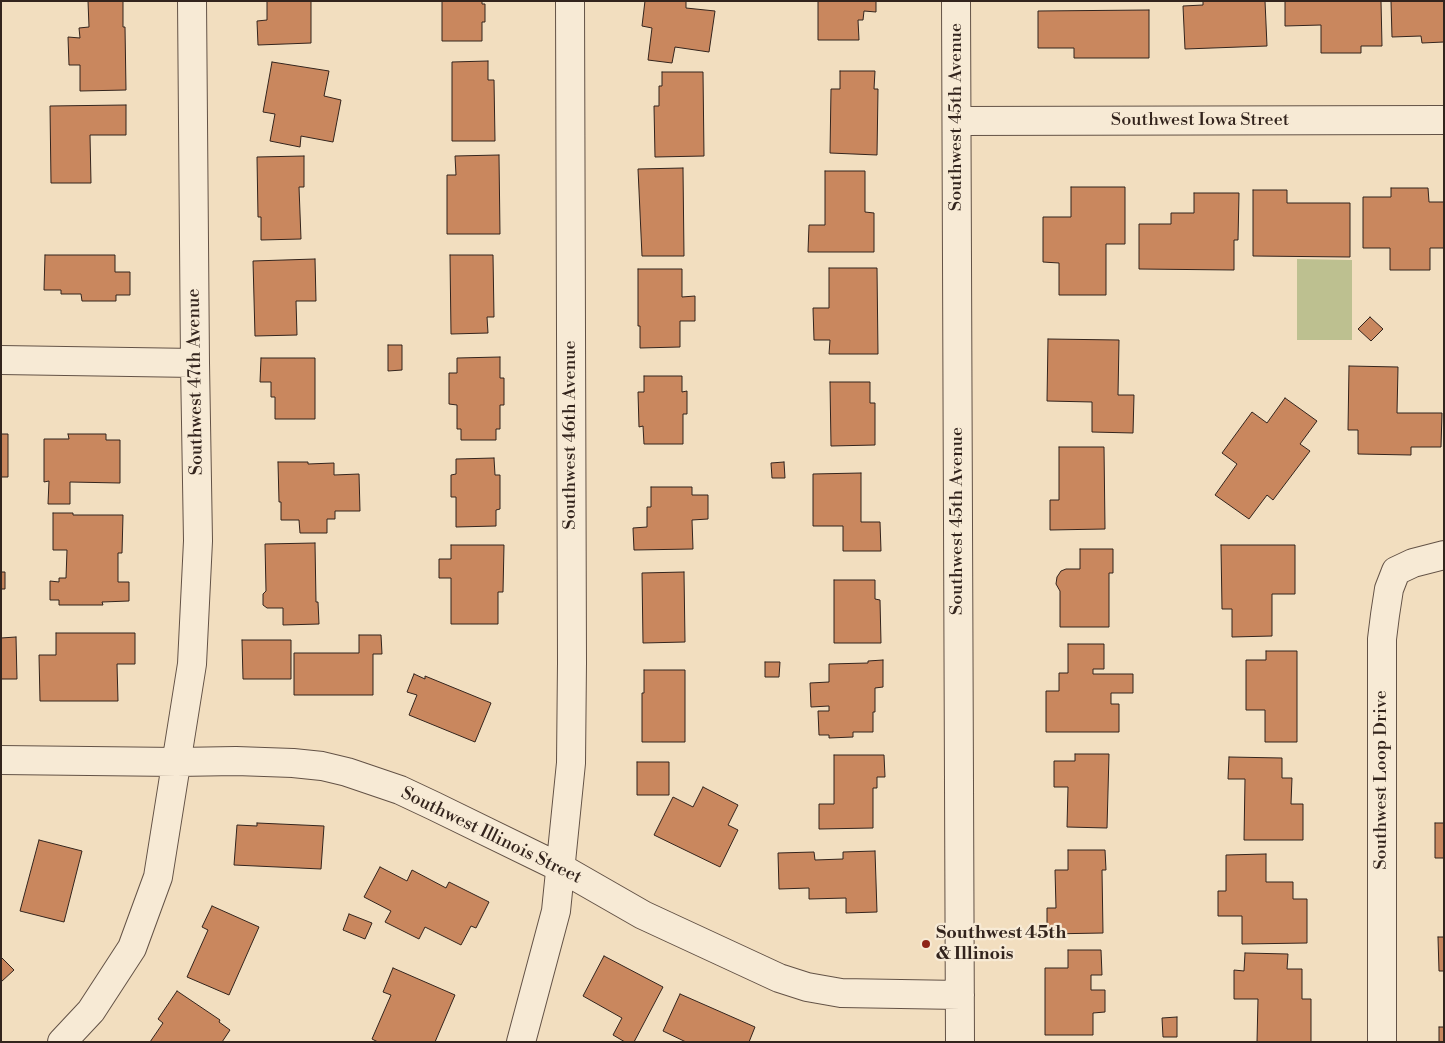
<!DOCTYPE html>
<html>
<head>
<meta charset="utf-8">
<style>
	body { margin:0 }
	#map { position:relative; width:1445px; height:1043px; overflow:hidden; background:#f2debf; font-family:"Libre Bodoni",serif }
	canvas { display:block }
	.frame { position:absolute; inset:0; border:2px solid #33241d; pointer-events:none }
</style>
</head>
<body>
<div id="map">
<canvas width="1445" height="1043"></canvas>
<div class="frame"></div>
</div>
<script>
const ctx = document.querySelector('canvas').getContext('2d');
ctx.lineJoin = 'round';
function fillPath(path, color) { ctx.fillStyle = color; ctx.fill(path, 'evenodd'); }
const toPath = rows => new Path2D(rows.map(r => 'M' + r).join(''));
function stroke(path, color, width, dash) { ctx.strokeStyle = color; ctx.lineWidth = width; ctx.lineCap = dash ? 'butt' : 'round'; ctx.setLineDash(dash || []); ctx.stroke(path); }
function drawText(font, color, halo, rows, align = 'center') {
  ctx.font = font + ' "Libre Bodoni",serif'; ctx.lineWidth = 4.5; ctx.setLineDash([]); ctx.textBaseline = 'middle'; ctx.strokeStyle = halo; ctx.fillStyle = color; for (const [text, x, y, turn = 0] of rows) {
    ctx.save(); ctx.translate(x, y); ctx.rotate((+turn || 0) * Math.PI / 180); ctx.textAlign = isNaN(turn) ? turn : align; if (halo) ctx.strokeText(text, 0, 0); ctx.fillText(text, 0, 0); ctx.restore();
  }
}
fillPath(toPath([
	[1297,259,1352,260,1352,340,1297,340]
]), '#bdc090');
const building = toPath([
	[88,1,123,1,123,27,125,27,126,90,80,91,80,65,69,65,68,37,80,38,79,28,89,27,88,1],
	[267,1,311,1,311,43,258,45,257,21,267,20,267,1],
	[442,1,482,1,482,4,485,4,485,22,482,22,482,41,442,41,442,1],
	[645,1,686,1,686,8,715,11,709,52,675,47,672,63,648,60,652,28,642,26,645,1],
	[818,1,876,1,876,12,864,11,863,20,858,20,859,40,818,40,818,1],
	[1203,1,1265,1,1267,46,1185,49,1183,6,1203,5,1203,1],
	[1285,1,1381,1,1382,46,1361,46,1361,53,1321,53,1321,25,1285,26,1285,1],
	[1391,1,1444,1,1444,42,1422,43,1421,36,1392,37,1391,1],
	[1149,10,1149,58,1074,58,1074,48,1038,48,1038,11,1149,10],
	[488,61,488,80,494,80,495,141,452,141,452,62,488,61],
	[272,62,329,71,324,96,341,100,333,142,301,136,300,147,270,141,275,114,263,112,272,62],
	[840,71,875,71,874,89,878,89,877,155,830,153,831,89,840,89,840,71],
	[662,72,703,72,704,156,655,157,654,106,659,106,659,86,662,86,662,72],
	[126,105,126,135,90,135,91,183,51,183,50,106,126,105],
	[499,155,500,234,447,234,447,175,456,175,455,156,499,155],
	[304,156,304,187,299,187,301,239,261,240,261,217,258,217,257,157,304,156],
	[683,168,684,256,642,256,638,169,683,168],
	[825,171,865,171,865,212,874,213,874,252,808,252,809,225,825,225,825,171],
	[1071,187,1125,187,1125,244,1106,244,1106,295,1059,295,1059,263,1043,262,1043,217,1071,217,1071,187],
	[1391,188,1428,188,1429,202,1444,202,1444,248,1430,248,1430,270,1390,270,1390,248,1363,248,1363,197,1391,197,1391,188],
	[1253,190,1287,190,1287,203,1350,203,1350,257,1253,256,1253,190],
	[1194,193,1239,193,1238,240,1234,240,1234,270,1139,269,1139,224,1171,224,1171,213,1194,213,1194,193],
	[45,255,115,255,115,272,130,272,130,295,116,295,116,301,82,301,81,294,61,294,61,290,44,290,45,255],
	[450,255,493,255,494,317,487,317,488,333,451,334,450,255],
	[315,259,316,301,296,301,297,335,255,336,253,261,315,259],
	[829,268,877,268,878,354,829,354,830,340,814,340,813,308,829,308,829,268],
	[638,269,682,269,682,297,695,296,695,321,680,321,680,347,640,348,640,326,638,326,638,269],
	[1370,317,1383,329,1371,341,1358,329,1370,317],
	[1048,339,1119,340,1118,395,1134,395,1133,433,1092,432,1092,402,1047,401,1048,339],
	[388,345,402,345,402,370,388,371,388,345],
	[500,357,500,378,504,378,504,405,500,405,500,429,496,429,496,440,461,440,461,429,457,429,457,405,449,404,449,373,457,373,457,358,500,357],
	[261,358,315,358,315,419,275,419,275,397,271,397,271,382,260,382,261,358],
	[1349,366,1398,367,1397,413,1442,413,1441,447,1411,447,1411,455,1358,454,1358,430,1348,430,1349,366],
	[644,376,682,376,682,392,687,391,687,414,683,414,683,444,644,444,643,426,639,427,638,392,644,392,644,376],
	[830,382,870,382,870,403,875,403,875,445,831,446,830,382],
	[1285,398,1317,421,1300,444,1310,451,1273,500,1267,495,1249,519,1215,495,1237,464,1222,453,1252,412,1267,423,1285,398],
	[1,434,8,434,8,477,1,477,1,434],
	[68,434,106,434,106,440,120,440,120,483,70,482,70,504,48,504,49,481,44,482,44,439,69,439,68,434],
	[1059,447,1104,447,1105,529,1050,530,1050,500,1059,500,1059,447],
	[494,458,495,475,500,475,500,509,496,510,496,526,456,527,456,497,451,497,451,475,456,474,456,459,494,458],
	[278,462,308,462,308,464,334,463,334,475,359,474,360,511,335,511,335,519,327,519,327,533,300,533,299,520,281,520,281,502,279,502,278,462],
	[784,462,785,478,772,478,771,463,784,462],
	[861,473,861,522,880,522,881,551,843,551,843,526,813,526,813,474,861,473],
	[651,487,692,487,692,495,708,495,708,519,692,520,693,549,634,550,633,528,647,527,647,507,651,507,651,487],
	[53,513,73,513,73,515,123,515,122,553,118,553,118,582,129,582,129,601,102,602,103,605,59,605,59,600,50,600,50,581,59,582,59,578,66,578,67,550,53,550,53,513],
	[315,543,316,602,318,602,319,624,283,625,283,608,267,608,263,605,263,594,266,591,265,544,315,543],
	[451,545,504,545,503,592,498,592,498,624,451,624,451,578,439,578,439,559,451,559,451,545],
	[1221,545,1295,545,1295,594,1272,594,1272,636,1232,637,1232,609,1222,609,1221,545],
	[1080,549,1113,549,1113,573,1109,573,1109,627,1060,627,1060,591,1056,584,1057,577,1061,571,1066,569,1080,569,1080,549],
	[1,572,5,572,5,589,1,589,1,572],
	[684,572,685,642,643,643,642,573,684,572],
	[834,580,875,580,875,599,880,600,881,643,834,643,834,580],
	[56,633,135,633,135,664,117,664,118,701,40,701,39,655,56,655,56,633],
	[359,635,381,635,382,654,373,654,373,695,294,695,294,653,359,653,359,635],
	[16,637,17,679,1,679,1,638,16,637],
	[242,640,291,640,291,679,243,679,242,640],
	[1068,644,1104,644,1104,669,1093,669,1093,674,1133,674,1133,693,1111,693,1111,704,1119,704,1119,732,1046,732,1046,691,1059,691,1059,673,1068,673,1068,644],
	[1266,651,1297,651,1297,742,1265,742,1265,710,1246,710,1246,660,1266,660,1266,651],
	[883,660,883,687,875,688,875,712,873,712,873,732,853,732,853,737,829,738,829,735,819,735,818,711,829,711,829,706,811,707,810,683,829,682,829,664,868,663,868,661,883,660],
	[765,662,780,662,779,677,765,677,765,662],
	[644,670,685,670,685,742,642,742,642,693,644,693,644,670],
	[414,674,425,679,425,676,491,703,475,742,409,715,417,695,407,692,414,674],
	[1075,754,1109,754,1107,828,1067,827,1068,787,1054,787,1054,761,1075,761,1075,754],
	[834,755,884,755,885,777,877,777,877,788,873,788,873,828,819,829,819,804,834,804,834,755],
	[1229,757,1282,758,1282,778,1292,778,1291,804,1303,804,1303,840,1244,840,1245,779,1228,779,1229,757],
	[637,762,669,762,669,795,637,795,637,762],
	[703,787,738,805,728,825,738,830,720,867,654,835,673,797,693,807,703,787],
	[257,823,324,826,321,869,234,865,237,825,257,826,257,823],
	[1435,823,1444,823,1444,858,1435,858,1435,823],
	[39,840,82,851,64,922,20,911,39,840],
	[1068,850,1105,850,1106,870,1102,870,1103,933,1047,934,1047,908,1056,908,1055,870,1068,870,1068,850],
	[875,851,877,912,846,913,846,898,809,899,809,888,779,889,778,853,814,852,815,860,843,859,843,852,875,851],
	[1266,854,1266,882,1293,882,1293,899,1307,899,1307,943,1242,944,1242,916,1218,916,1218,891,1226,891,1226,855,1266,854],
	[380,867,407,881,412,870,446,888,449,882,489,902,476,928,471,926,461,945,425,927,419,939,385,922,391,911,364,897,380,867],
	[212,906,259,927,229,995,187,977,208,930,202,927,212,906],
	[349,914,372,923,365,939,343,930,349,914],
	[1438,937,1444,937,1444,971,1439,971,1438,937],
	[1068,950,1101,950,1102,975,1091,975,1091,990,1105,990,1105,1012,1093,1013,1093,1035,1045,1035,1045,968,1068,968,1068,950],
	[1245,953,1288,954,1287,969,1302,969,1302,999,1311,999,1311,1042,1257,1042,1258,999,1234,999,1234,970,1244,971,1245,953],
	[604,956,663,987,634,1042,625,1042,613,1035,622,1018,583,996,604,956],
	[1,957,14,970,1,982,1,957],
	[393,968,455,995,435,1042,378,1042,372,1039,391,995,383,992,393,968],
	[177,991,220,1020,219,1022,230,1030,222,1042,150,1042,163,1023,158,1019,177,991],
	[680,994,755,1027,749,1042,686,1042,663,1031,680,994],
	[1177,1017,1177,1037,1163,1037,1162,1018,1177,1017],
	[1439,1027,1444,1027,1444,1042,1439,1042,1439,1027]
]);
fillPath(building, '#c9875e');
stroke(building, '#33241d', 1);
const minor = toPath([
	[956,1,960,1042],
	[957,121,1444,120],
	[1,360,195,363],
	[1,760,177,762,236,761,293,763,322,766,347,772,400,790,434,806,561,868,643,915,779,978,807,987,841,993,960,995],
	[62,1042,91,1011,132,948,158,877,192,664,198,541,195,363,192,1],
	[521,1042,556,911,571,763,572,662,570,1],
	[1382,1042,1382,639,1385,615,1389,589,1396,571,1413,563,1444,555]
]);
stroke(minor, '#635246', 30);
stroke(minor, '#f7ead5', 28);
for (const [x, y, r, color] of [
	[926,944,5,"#8f2418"]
]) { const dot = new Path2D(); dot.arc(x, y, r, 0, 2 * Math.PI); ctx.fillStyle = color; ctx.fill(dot); stroke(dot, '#f7ead5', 2); }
drawText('18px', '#33241d', '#f7ead5', [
	["Southwest 45th Avenue",957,117,-90],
	["Southwest Iowa Street",1200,121],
	["Southwest 47th Avenue",196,382,-91],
	["Southwest 46th Avenue",571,435,-90],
	["Southwest 45th Avenue",958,521,-90],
	["Southwest Loop Drive",1382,780,-90],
	["Southwest Illinois Street",491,836,26]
]);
drawText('bold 18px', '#33241d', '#f7ead5', [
	["Southwest 45th",936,934],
	["& Illinois",936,955]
], 'left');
</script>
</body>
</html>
